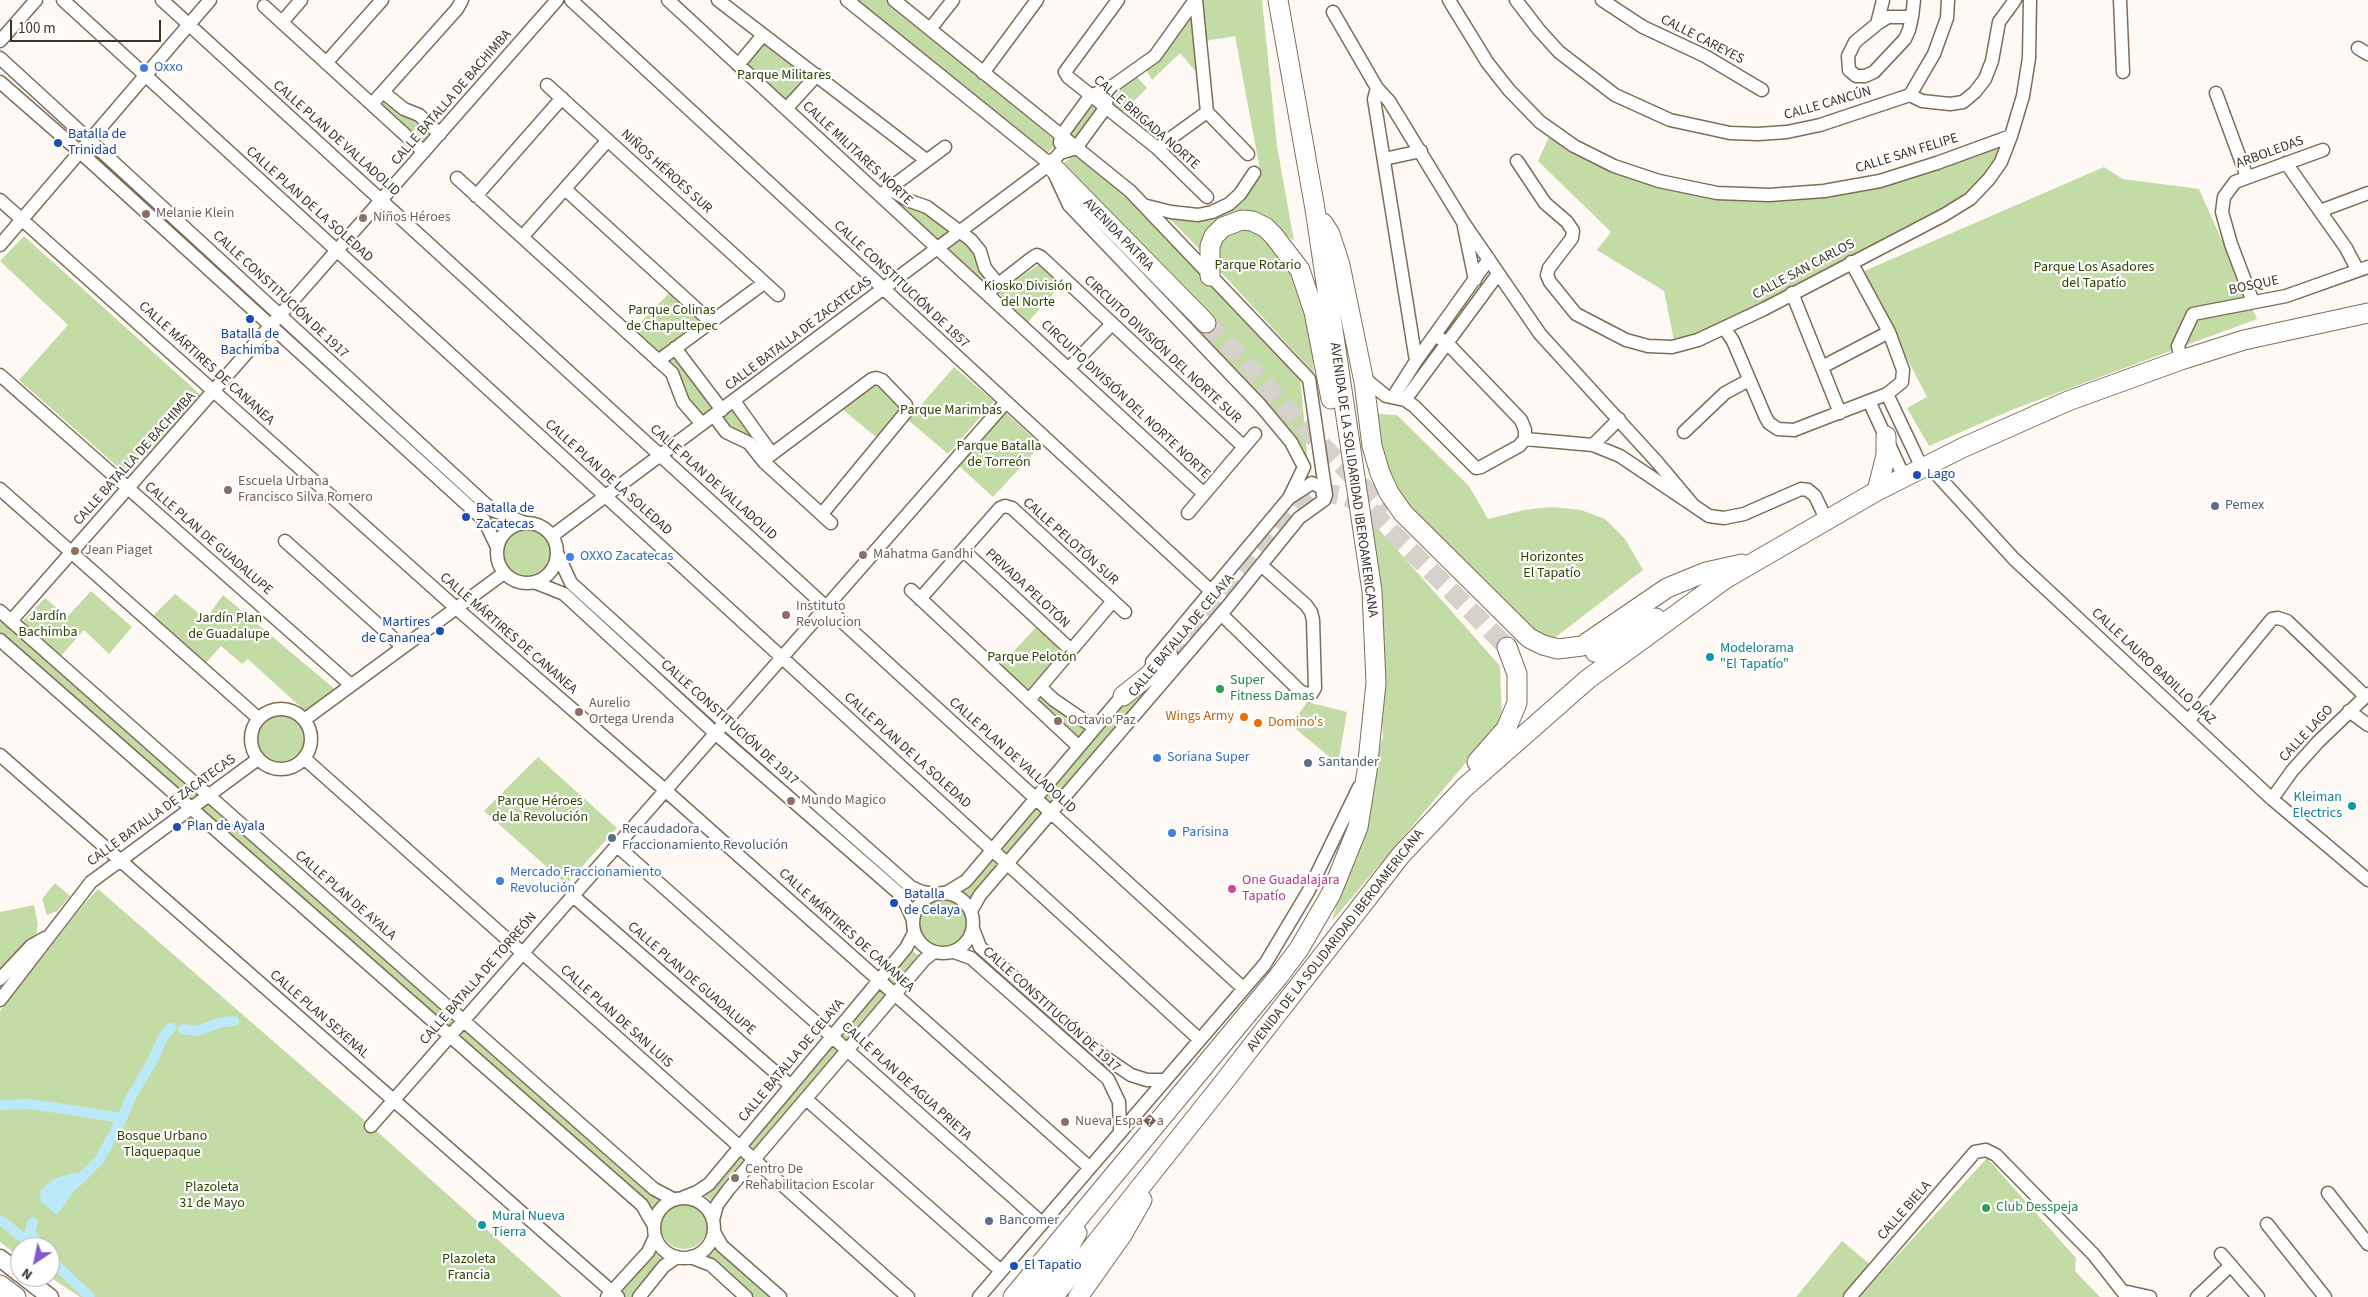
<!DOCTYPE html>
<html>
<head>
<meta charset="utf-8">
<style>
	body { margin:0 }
	#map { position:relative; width:2368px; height:1297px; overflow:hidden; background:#fef9f4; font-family:"Source Sans 3",sans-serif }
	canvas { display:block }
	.north { position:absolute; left:10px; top:1237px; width:50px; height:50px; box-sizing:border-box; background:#fff; border:1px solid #b1ada9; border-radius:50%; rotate:214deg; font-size:14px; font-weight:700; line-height:20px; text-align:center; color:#3b3329 }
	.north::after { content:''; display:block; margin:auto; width:18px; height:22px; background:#7f58d2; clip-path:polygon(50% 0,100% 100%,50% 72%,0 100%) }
	.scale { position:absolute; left:10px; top:20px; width:151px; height:22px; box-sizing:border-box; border:2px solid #3b3329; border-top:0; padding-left:6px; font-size:15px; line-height:18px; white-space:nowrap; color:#3b3329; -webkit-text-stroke:4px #fff; paint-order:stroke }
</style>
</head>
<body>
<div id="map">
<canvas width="2368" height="1297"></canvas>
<div class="north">N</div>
<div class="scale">100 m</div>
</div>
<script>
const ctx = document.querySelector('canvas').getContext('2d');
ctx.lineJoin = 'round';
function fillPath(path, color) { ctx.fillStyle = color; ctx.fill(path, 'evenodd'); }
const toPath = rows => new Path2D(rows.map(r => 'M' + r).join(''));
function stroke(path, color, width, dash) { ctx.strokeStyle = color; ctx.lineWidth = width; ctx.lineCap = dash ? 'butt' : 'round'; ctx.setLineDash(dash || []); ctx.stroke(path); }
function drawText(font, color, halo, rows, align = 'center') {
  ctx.font = font + ' "Source Sans 3",sans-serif'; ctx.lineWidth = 4.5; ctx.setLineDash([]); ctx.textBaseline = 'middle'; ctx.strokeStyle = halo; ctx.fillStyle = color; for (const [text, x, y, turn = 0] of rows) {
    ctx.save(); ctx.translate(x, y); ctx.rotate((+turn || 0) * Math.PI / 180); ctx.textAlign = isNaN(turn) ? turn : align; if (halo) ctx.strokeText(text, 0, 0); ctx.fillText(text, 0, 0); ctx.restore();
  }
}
fillPath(toPath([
	[858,0,886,0,1057,142,1048,153],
	[1199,0,1262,0,1277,146,1294,241,1263,218,1244,209,1216,223,1204,234,1203,253,1167,216,1199,219,1248,190,1260,170,1235,36,1205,41],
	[1191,13,1197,73,1180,53,1152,80,1145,68],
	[766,39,810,73,786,102,744,64],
	[1135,75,1147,88,1121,114,1109,101],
	[383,92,440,134,424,152,372,104],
	[1091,95,1106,107,1076,148,1062,137],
	[1552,130,1648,177,1737,193,1811,192,2008,144,1970,199,1733,325,1675,346,1664,291,1597,250,1611,232,1538,161],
	[1076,154,1124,193,1300,376,1308,464,1074,204,1062,164],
	[2104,167,2123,179,2199,189,2257,319,2014,409,1929,446,1907,408,1927,397,1862,272],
	[888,188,925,206,974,243,994,284,987,293,882,197],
	[1243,226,1261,230,1298,273,1312,347,1314,373,1219,270,1217,244,1230,230],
	[24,236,202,396,127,475,19,380,68,325,0,261],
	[1039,264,1061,285,1028,322,998,293],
	[671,291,703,320,657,357,631,332],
	[675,348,719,412,734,404,772,454,764,460,714,416,702,424,658,361],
	[954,367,994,401,948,454,908,420],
	[876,381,904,407,876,437,841,408],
	[1369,405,1380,414,1397,415,1469,486,1488,519,1524,510,1551,507,1581,510,1605,519,1625,539,1643,570,1548,643,1396,503],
	[1005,412,1041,445,993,497,958,465],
	[1369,518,1500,666,1502,720,1332,921,1383,736],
	'497 553a30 30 0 1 1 60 0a30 30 0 1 1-60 0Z',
	[91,591,132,627,109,654,84,630,60,657,19,625,45,598,67,617],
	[175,594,206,619,223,595,337,691,305,711,248,659,242,664,221,646,204,665,152,617],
	[0,612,205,796,192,809,0,640],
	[1038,625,1065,650,1027,692,999,667],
	[1172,666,1051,812,976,903,958,886,1123,696],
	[1040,690,1092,728,1078,745,1029,700],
	[1307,702,1347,712,1338,764,1291,725],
	'251 739a30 30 0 1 1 60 0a30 30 0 1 1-60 0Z',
	[538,757,617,828,566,884,484,811],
	[209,796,462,1022,450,1036,194,810],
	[55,883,70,896,57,911,47,915,42,899],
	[98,889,371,1126,562,1297,80,1297,50,1277,50,1247,20,1247,20,1257,0,1242,0,1011,84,904],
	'917 924a26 26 0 1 1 52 0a26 26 0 1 1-52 0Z',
	[34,905,38,925,36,934,0,977,0,912],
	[909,948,924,960,717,1205,699,1191],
	[463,1023,669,1201,660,1209,654,1221,453,1035],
	[1987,1158,2076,1258,2075,1271,2100,1297,1859,1297],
	'661 1226a23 23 0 1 1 46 0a23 23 0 1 1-46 0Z',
	[712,1238,777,1297,746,1297,694,1259,709,1247],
	[1842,1241,1872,1266,1845,1297,1796,1297],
	[651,1250,666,1262,636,1297,620,1297,615,1292]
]), '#c3dca5');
fillPath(toPath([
	[75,1172,84,1177,57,1215,40,1201,41,1189,54,1179]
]), '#bce9f9');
stroke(toPath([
	[183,1029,197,1031,220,1023,234,1021],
	[0,1105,31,1104,122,1118,100,1159,74,1185],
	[120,1123,131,1097,153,1060,163,1037,171,1028],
	[0,1220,35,1247],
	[33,1222,30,1231,40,1247],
	[50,1259,90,1297]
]), '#bce9f9', 10);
stroke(toPath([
	[1206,323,1239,356,1300,423,1387,511],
	[1168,656,1296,507,1313,494,1332,494,1348,497,1367,507,1507,647]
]), '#d7d1cb', 19, [19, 9]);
const minor = toPath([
	[63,0,1199,1039],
	[162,0,1243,988],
	[571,0,1211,591],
	[668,0,1203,493],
	[718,0,926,160],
	[847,0,1050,164,1069,205,1261,406,1291,442,1304,467,1289,498],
	[894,0,1130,191,1309,379,1326,495,1324,500],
	[1118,0,1065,72,1068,77,1157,148,1207,197],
	[1196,0,1207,112,1248,154],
	[1449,0,1487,62,1509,90,1540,122,1574,146,1614,166,1659,181,1717,193,1769,195,1824,191,1880,181,1937,163,2011,136],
	[1516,0,1539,30,1559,52,1615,95,1670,120,1730,133,1758,134,1787,132,1820,125,1910,95,1934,54,1947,18,1948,0],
	[1602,0,1643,27,1705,56,1762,90],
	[2120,0,2123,72],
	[264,6,424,152],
	[1333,12,1377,88,1389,101,1463,222,1540,334,1657,462,1694,506],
	[1912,17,1888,17,1877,24,1855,42,1848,56,1849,70,1856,76,1865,76,1874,72,1905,39,1909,30,1912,17,1914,0],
	[282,22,301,0],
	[1877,24,1883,0],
	[930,29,953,0],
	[0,41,36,0],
	[2358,48,2368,54],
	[0,58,492,510,523,522],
	[326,63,382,0],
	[738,65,763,35],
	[983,73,1037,0],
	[0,82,80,152,484,520,497,547],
	[547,85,778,295],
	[1377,88,1374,99,1416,361],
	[383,92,404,109,419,115,440,134],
	[2216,93,2247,177],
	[1910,95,1922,101,1950,104,1963,102,1975,92,1985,79,1992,61,1999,22,2015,0],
	[372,104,457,9,462,0],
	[786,109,817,75],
	[1060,143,1061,136,1091,95,1107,90,1155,56,1195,0],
	[1157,148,1207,112],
	[1384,159,1421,151],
	[1517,161,1545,203,1567,222,1573,231,1572,238,1549,268,1547,275,1550,282,1576,314,1626,340,1648,346,1672,347,1698,340,1764,309,1944,215,1970,199,1989,179,2001,162,2011,136,2023,96,2029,58,2030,0],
	[2286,163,2346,248,2357,269],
	[457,178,672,373,683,402,702,424],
	[888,188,910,201,927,207,971,240,980,251,985,268,998,284],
	[565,189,711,322],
	[882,194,945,147],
	[476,196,562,98],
	[0,200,456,608,665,790,1089,1167],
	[1143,205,1171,212,1198,215,1212,212,1229,204,1240,194,1254,173],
	[2320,211,2368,193],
	[1464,227,1475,280],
	[523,236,608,140],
	[0,245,210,0],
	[987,293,1032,258,1037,255,1041,257,1244,447],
	[1792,293,1840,413],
	[2253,302,2231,244,2222,212,2224,197,2235,182,2323,150],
	[1725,329,1733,341,1765,416,1769,423,1778,429,1794,430,1887,394,1902,382,1903,370,1889,332,1851,262],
	[675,348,722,410],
	[2181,360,2178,346,2193,314,2286,296,2368,267],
	[658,361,764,283],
	[1822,367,1889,332],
	[1069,368,1112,324],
	[0,375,351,685],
	[1364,382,1370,383,1386,396,1405,400,1414,406,1476,468,1481,467,1519,446,1525,439,1525,430,1521,420,1447,343,1435,335],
	[1887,394,1922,468],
	[1393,397,1416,361,1489,259],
	[1405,400,1498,274],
	[734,401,772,454],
	[1869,401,1904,477],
	[714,416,726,432,749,443,764,462,831,523],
	[1684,432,1725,393,1749,380],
	[1525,439,1593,445,1620,456,1709,516,1724,518,1744,514,1801,489,1808,490,1815,496,1827,521],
	[1593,445,1619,419],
	[764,460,872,379,876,378,882,380,906,405,906,412,826,509,820,513],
	[1928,465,2014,559,2272,799,2368,880],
	[0,489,258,718],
	[1188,513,1255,434],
	'497 553a30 30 0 1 1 60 0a30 30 0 1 1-60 0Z',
	[552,536,1050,164,1060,153,1076,148,1106,107,1107,90],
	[285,541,403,647],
	[963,550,1071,650],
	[558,555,571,583,724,722,911,887,922,892,935,894],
	[534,582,564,594,715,733,902,896,913,920],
	[911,590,1079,747],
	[920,599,1000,508,1005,506,1012,508,1125,612],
	[0,611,654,1189,673,1199],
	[1221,614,1300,691,1309,695,1312,693,1315,688,1313,620,1311,612,1306,605,1261,565],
	[11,621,557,0],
	[0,640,642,1205,653,1224],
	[1152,662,1289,498,1312,483,1322,488,1323,495],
	[1040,687,1054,700,1095,728],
	[1029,700,1113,601],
	'251 739a30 30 0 1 1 60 0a30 30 0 1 1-60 0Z',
	[2349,711,2368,725],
	[304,720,504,573],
	[2189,720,2272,619,2278,618,2287,621,2365,696],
	[0,755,618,1297],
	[304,758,908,1297],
	[2272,799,2292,771,2318,742,2368,694],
	[616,845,1042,1223],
	'913 923a30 30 0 1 1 60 0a30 30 0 1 1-60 0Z',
	[946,893,966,881,1127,690],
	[572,895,791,1086],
	[971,911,980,895,1228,606,1299,518,1324,500],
	[973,929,980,947,1103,1056,1131,1075,1147,1080,1163,1080],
	[954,952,971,958,1108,1079,1119,1102,1120,1130],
	[0,979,31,946,45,938],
	[0,1000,91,882,258,759],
	[806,1099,1001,1271],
	[371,1126,1006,402],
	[2328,1193,2368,1244],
	[684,1197,697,1192,709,1184,906,948,914,933],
	'654 1228a30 30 0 1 1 60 0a30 30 0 1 1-60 0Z',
	[713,1220,717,1205,728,1190,924,960,934,952],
	[2267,1224,2325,1297],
	[714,1232,722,1246,780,1297],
	[2221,1254,2258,1297],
	[690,1257,711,1265,746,1297],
	[2123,1291,2150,1297],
	[607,1297,648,1252,655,1237],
	[639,1297,664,1266,677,1257],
	[979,1297,1265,964,1308,892,1359,787],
	[1850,1297,1975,1152,1986,1150,1996,1155,2094,1255,2127,1297],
	[2197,1297,2231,1265]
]);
const major = toPath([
	[0,1258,20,1274],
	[24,1277,50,1297]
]);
const highway = toPath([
	[1050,164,1206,323],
	[1323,223,1330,234,1340,265,1364,382,1372,446,1380,473,1389,493,1403,513,1529,638,1543,645,1558,649,1582,646,1667,588,1706,572,1742,564],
	[1210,276,1210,246,1214,236,1223,227,1242,220,1252,221,1265,227,1274,236,1300,270,1314,312,1331,399],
	[1877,491,1886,455,1886,436],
	[1595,652,1638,626,1656,618],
	[1123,696,1148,676,1168,656],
	[1477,762,1506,729,1517,703,1517,674,1507,647],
	[0,1285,16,1297],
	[1013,1297,1278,977,1299,949,1331,894,1358,827,1367,771,1376,683,1372,591,1315,209,1278,0],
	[1034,1297,1062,1260,1077,1233],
	[1053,1297,1220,1087,1401,855,1464,788,1588,679,1725,579,1877,491,1962,448,2068,401,2181,360,2244,340,2368,313],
	[1078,1297,1122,1235,1142,1200]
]);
stroke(minor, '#7f6c57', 15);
stroke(major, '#7f6c57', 19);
stroke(highway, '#7f6c57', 21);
stroke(minor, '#fff', 12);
stroke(major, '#fff', 16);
stroke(highway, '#fff', 19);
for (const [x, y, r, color] of [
	[144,68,5,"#3f7fe0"],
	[58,143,5,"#1a4fb4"],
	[146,214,5,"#8d6e63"],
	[363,218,5,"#8d6e63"],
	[250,319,5,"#1a4fb4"],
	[1917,475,5,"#1a4fb4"],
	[228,490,5,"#8d6e63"],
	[2215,506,5,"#5c6f8a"],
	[466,517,5,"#1a4fb4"],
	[75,551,5,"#8d6e63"],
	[863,555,5,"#8d6e63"],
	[570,557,5,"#3f7fe0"],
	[786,615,5,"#8d6e63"],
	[440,631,5,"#1a4fb4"],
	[1710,657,5,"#0f9aa8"],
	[1220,689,5,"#2e9e5b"],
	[579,712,5,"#8d6e63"],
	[1244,717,5,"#e8710a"],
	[1058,721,5,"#8d6e63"],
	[1258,723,5,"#e8710a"],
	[1157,758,5,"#3f7fe0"],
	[1308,763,5,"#5c6f8a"],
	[791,801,5,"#8d6e63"],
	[2352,806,5,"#0f9aa8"],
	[177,827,5,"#1a4fb4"],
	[1172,833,5,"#3f7fe0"],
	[612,838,5,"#5c6f8a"],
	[500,881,5,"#3f7fe0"],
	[1232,889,5,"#d1479c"],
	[894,903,5,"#1a4fb4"],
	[1065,1122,5,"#8d6e63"],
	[735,1178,5,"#8d6e63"],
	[1986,1208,5,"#2e9e5b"],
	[989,1221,5,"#5c6f8a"],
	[482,1225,5,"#0f9aa8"],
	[1014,1266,5,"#1a4fb4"]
]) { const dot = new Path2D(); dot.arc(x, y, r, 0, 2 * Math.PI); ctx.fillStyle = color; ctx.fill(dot); stroke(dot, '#fff', 2); }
drawText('14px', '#3b3329', '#fff', [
	["CALLE CAREYES",1702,40,27],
	["CALLE BATALLA DE BACHIMBA",452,98,-49],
	["CALLE CANCÚN",1828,104,-16],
	["CALLE BRIGADA NORTE",1146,123,41],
	["CALLE PLAN DE VALLADOLID",336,139,42],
	["ARBOLEDAS",2270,153,-20],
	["CALLE MILITARES NORTE",857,154,43],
	["CALLE SAN FELIPE",1907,154,-17],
	["NIÑOS HÉROES SUR",666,172,42],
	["CALLE PLAN DE LA SOLEDAD",309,205,42],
	["AVENIDA PATRIA",1118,235,46],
	["CALLE SAN CARLOS",1804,270,-28],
	["CALLE CONSTITUCIÓN DE 1857",901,285,43],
	["BOSQUE",2254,286,-12],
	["CALLE CONSTITUCIÓN DE 1917",280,295,43],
	["CALLE BATALLA DE ZACATECAS",799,334,-37],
	["CIRCUITO DIVISIÓN DEL NORTE SUR",1162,350,43],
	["CALLE MÁRTIRES DE CANANEA",206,364,42],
	["CIRCUITO DIVISIÓN DEL NORTE NORTE",1125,400,43],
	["CALLE BATALLA DE BACHIMBA",135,459,-48],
	["CALLE PLAN DE LA SOLEDAD",608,478,42],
	["AVENIDA DE LA SOLIDARIDAD IBEROAMERICANA",1353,480,82],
	["CALLE PLAN DE VALLADOLID",713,483,42],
	["CALLE PLAN DE GUADALUPE",208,539,41],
	["CALLE PELOTÓN SUR",1070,542,42],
	["PRIVADA PELOTÓN",1027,589,43],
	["CALLE MÁRTIRES DE CANANEA",508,634,41],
	["CALLE BATALLA DE CELAYA",1182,636,-50],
	["CALLE LAURO BADILLO DÍAZ",2153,667,43],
	["CALLE CONSTITUCIÓN DE 1917",729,723,42],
	["CALLE LAGO",2307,734,-47],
	["CALLE PLAN DE LA SOLEDAD",907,751,42],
	["CALLE PLAN DE VALLADOLID",1012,756,42],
	["CALLE BATALLA DE ZACATECAS",162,811,-36],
	["CALLE PLAN DE AYALA",345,896,41],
	["CALLE MÁRTIRES DE CANANEA",846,931,42],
	["AVENIDA DE LA SOLIDARIDAD IBEROAMERICANA",1336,941,-52],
	["CALLE BATALLA DE TORREÓN",479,979,-49],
	["CALLE PLAN DE GUADALUPE",691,979,41],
	["CALLE CONSTITUCIÓN DE 1917",1051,1010,42],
	["CALLE PLAN SEXENAL",319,1015,41],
	["CALLE PLAN DE SAN LUIS",616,1017,42],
	["CALLE BATALLA DE CELAYA",792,1061,-50],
	["CALLE PLAN DE AGUA PRIETA",906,1082,42],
	["CALLE BIELA",1905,1211,-49]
]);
drawText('14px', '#366cbe', '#fff', [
	["Oxxo",154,68],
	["OXXO Zacatecas",580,557],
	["Soriana Super",1167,758],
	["Parisina",1182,833],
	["Mercado Fraccionamiento",510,873],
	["Revolución",510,889]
], 'left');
drawText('14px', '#2e4500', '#fff', [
	["Parque Militares",784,76],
	["Parque Rotario",1258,266],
	["Parque Los Asadores",2094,268],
	["del Tapatío",2094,284],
	["Kiosko División",1028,287],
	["del Norte",1028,303],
	["Parque Colinas",672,311],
	["de Chapultepec",672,327],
	["Parque Marimbas",951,411],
	["Parque Batalla",999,447],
	["de Torreón",999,463],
	["Horizontes",1552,558],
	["El Tapatío",1552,574],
	["Jardín",48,617],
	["Bachimba",48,633],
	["Jardín Plan",229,619],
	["de Guadalupe",229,635],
	["Parque Pelotón",1032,658],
	["Parque Héroes",540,802],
	["de la Revolución",540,818],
	["Bosque Urbano",162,1137],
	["Tlaquepaque",162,1153],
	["Plazoleta",212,1188],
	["31 de Mayo",212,1204],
	["Plazoleta",469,1260],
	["Francia",469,1276]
]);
drawText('14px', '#164399', '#fff', [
	["Batalla de",68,135],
	["Trinidad",68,151],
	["Batalla de",250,335,"center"],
	["Bachimba",250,351,"center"],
	["Lago",1927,475],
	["Batalla de",476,509],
	["Zacatecas",476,525],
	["Martires",430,623,"right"],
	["de Cananea",430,639,"right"],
	["Plan de Ayala",187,827],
	["Batalla",904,895],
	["de Celaya",904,911],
	["El Tapatio",1024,1266]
], 'left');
drawText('14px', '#785e54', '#fff', [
	["Melanie Klein",156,214],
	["Niños Héroes",373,218],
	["Escuela Urbana",238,482],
	["Francisco Silva Romero",238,498],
	["Jean Piaget",85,551],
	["Mahatma Gandhi",873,555],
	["Instituto",796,607],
	["Revolucion",796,623],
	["Aurelio",589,704],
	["Ortega Urenda",589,720],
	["Octavio Paz",1068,721],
	["Mundo Magico",801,801],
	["Nueva Espa�a",1075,1122],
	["Centro De",745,1170],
	["Rehabilitacion Escolar",745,1186]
], 'left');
drawText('14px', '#4e5e75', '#fff', [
	["Pemex",2225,506],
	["Santander",1318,763],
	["Recaudadora",622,830],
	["Fraccionamiento Revolución",622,846],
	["Bancomer",999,1221]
], 'left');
drawText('14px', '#0d838f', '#fff', [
	["Modelorama",1720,649],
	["\"El Tapatío\"",1720,665],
	["Kleiman",2342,798,"right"],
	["Electrics",2342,814,"right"],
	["Mural Nueva",492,1217],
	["Tierra",492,1233]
], 'left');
drawText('14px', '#27864d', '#fff', [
	["Super",1230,681],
	["Fitness Damas",1230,697],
	["Club Desspeja",1996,1208]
], 'left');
drawText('14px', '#c56008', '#fff', [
	["Wings Army",1234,717],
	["Domino's",1268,723,"left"]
], 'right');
drawText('14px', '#b23c85', '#fff', [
	["One Guadalajara",1242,881],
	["Tapatío",1242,897]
], 'left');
</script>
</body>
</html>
